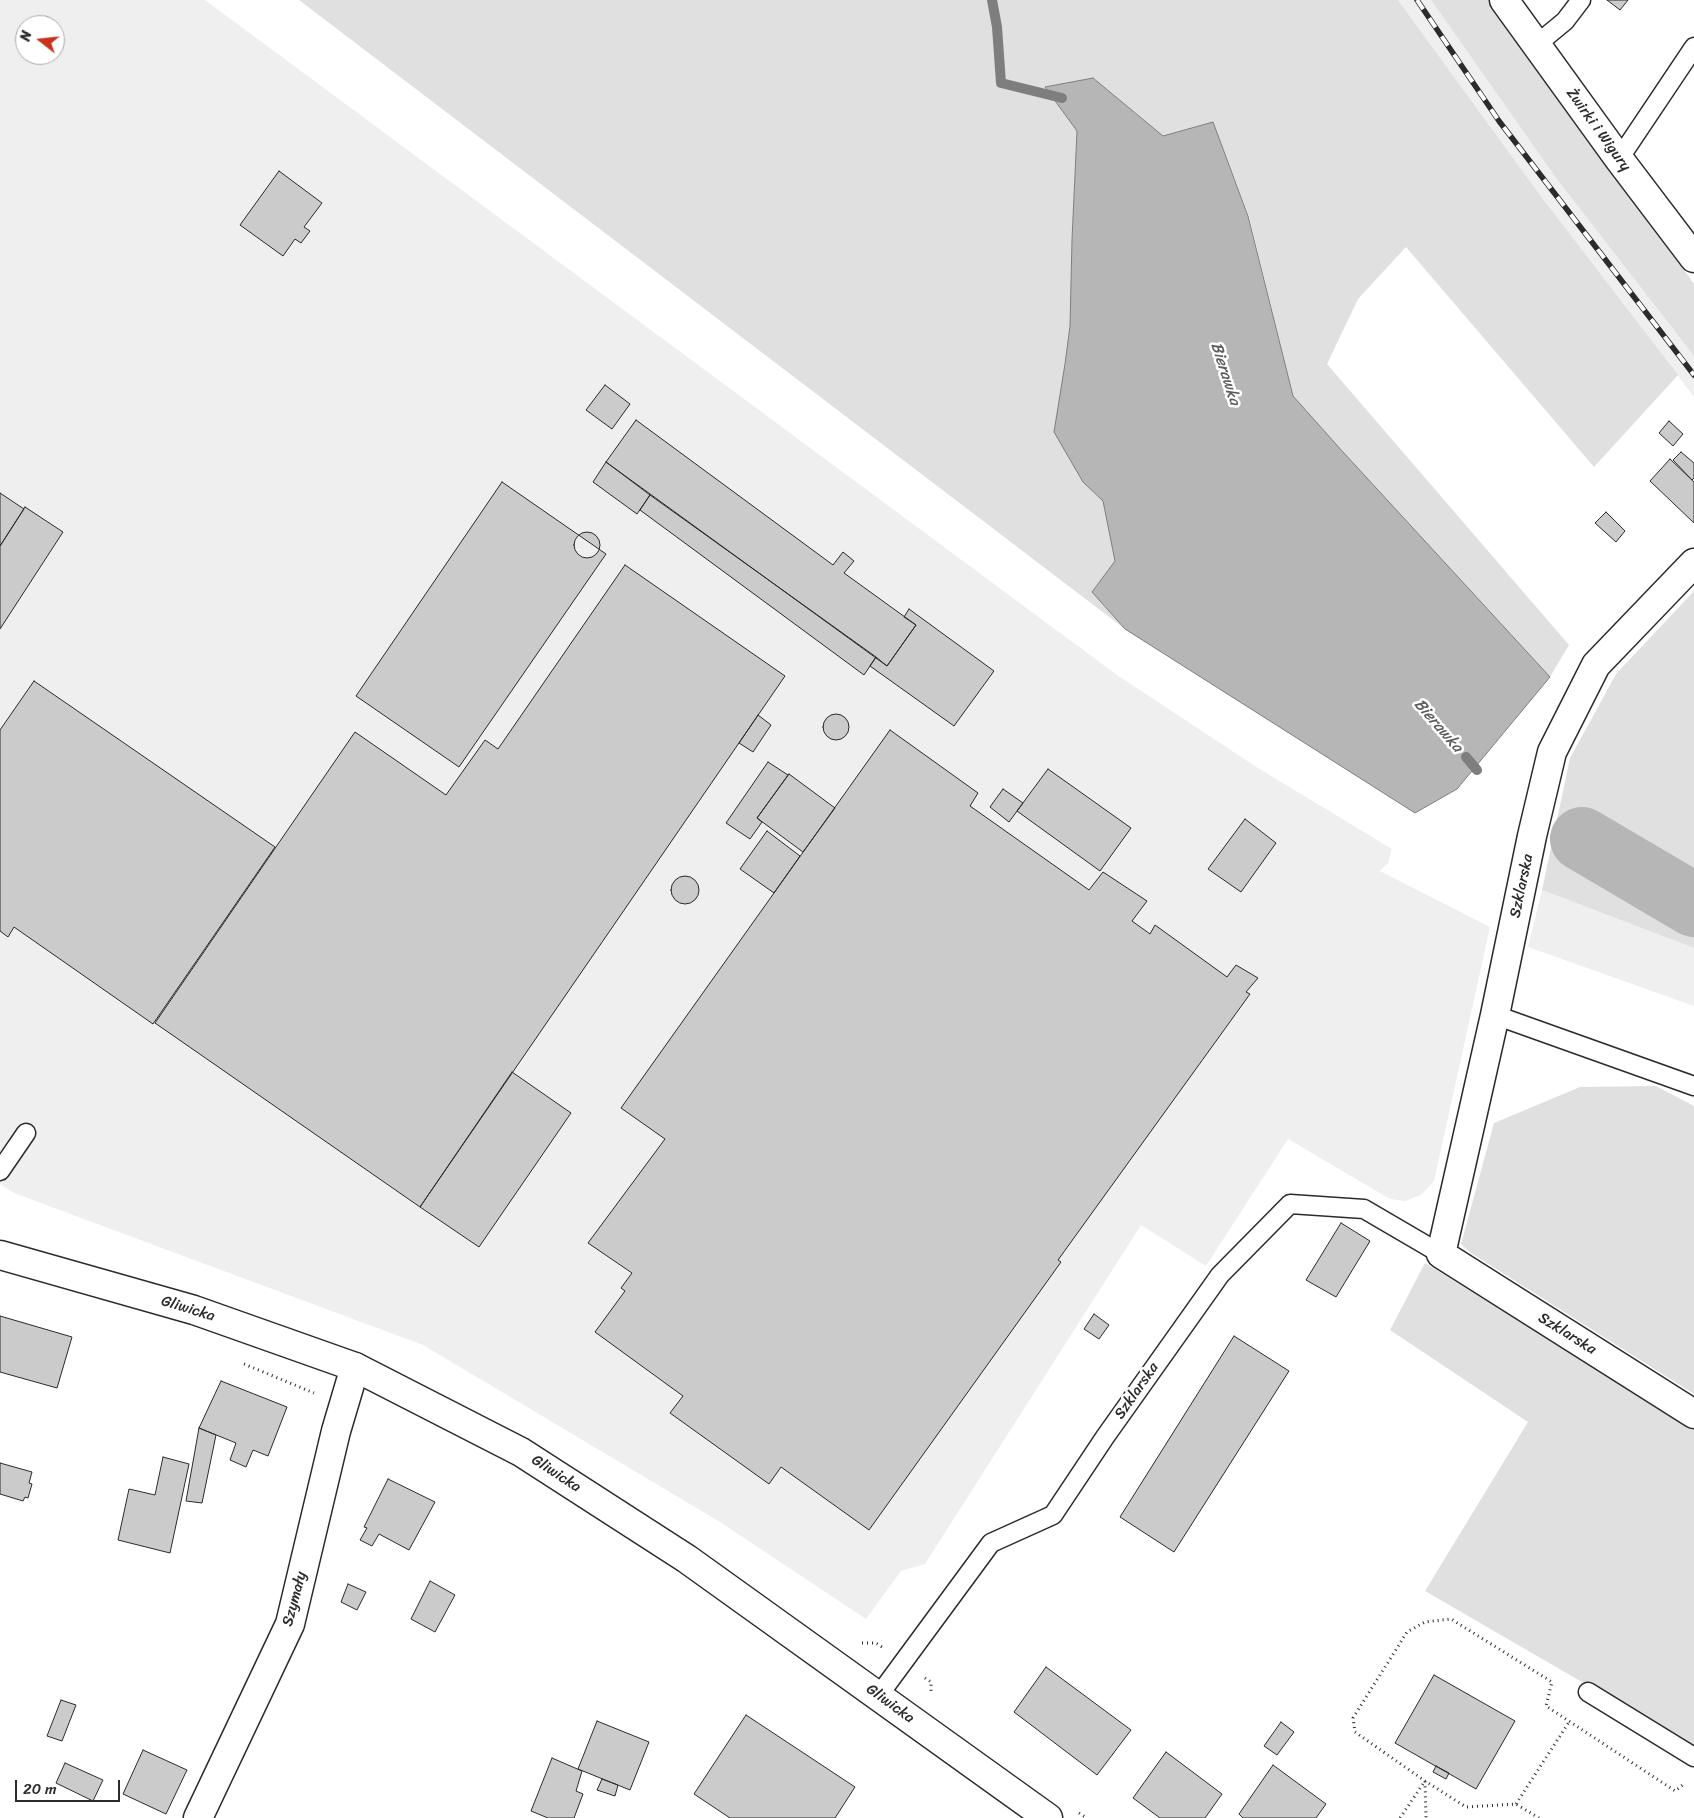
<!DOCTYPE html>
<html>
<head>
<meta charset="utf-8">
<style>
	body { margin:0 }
	#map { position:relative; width:1694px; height:1818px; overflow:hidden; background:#fff; font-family:Sriracha,sans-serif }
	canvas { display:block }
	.north { position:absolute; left:15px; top:15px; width:50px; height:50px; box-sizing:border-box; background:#fff; border:1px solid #aaa; border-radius:50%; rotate:286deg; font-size:14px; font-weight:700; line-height:20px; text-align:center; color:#2b2b2b }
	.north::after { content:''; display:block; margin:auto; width:18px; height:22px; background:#c8321e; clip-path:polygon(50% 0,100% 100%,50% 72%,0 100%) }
	.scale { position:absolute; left:15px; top:1780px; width:105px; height:22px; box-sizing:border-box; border:2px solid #2b2b2b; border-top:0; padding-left:6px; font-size:15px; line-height:18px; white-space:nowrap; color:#2b2b2b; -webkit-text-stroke:4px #fff; paint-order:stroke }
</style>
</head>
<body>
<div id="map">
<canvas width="1694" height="1818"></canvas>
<div class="north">N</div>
<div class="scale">20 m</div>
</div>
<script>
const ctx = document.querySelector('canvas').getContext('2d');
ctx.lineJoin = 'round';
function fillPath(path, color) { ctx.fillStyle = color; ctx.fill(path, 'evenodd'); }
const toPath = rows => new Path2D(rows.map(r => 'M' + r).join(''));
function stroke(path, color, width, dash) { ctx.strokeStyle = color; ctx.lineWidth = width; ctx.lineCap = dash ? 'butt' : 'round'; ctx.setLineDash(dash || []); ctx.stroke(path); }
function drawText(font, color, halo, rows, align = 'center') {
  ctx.font = font + ' Sriracha,sans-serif'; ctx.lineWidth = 5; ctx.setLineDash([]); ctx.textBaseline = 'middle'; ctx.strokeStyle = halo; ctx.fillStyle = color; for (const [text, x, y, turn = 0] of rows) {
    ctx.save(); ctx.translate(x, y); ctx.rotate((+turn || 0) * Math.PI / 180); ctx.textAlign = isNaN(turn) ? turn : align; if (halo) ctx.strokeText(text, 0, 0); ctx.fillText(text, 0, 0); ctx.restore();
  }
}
fillPath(toPath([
	[0,0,205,0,1117,675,1258,768,1392,849,1388,863,1380,871,1490,927,1434,1181,1421,1195,1405,1201,1390,1199,1288,1139,1206,1266,1141,1225,925,1564,901,1571,866,1619,720,1522,423,1345,14,1193,0,1184],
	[25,25,55,25,55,55,25,55],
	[1398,0,1431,0,1556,178,1694,356,1694,397,1540,195],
	[1542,890,1694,948,1694,1006,1528,947]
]), '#efefef');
fillPath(toPath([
	[299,0,1398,0,1540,195,1678,375,1594,467,1406,247,1358,299,1327,364,1569,645,1550,677,1343,452,1293,396,1249,216,1213,122,1163,136,1093,78,1045,87,1077,131,1072,240,1070,326,1065,364,1083,482,1103,501,1115,561,1092,592,1125,629],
	[1431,0,1494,0,1694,284,1694,356,1556,178],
	[1694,591,1694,948,1542,890,1570,758,1616,674],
	[1656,1086,1694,1106,1694,1394,1471,1253,1461,1244,1494,1123,1580,1087],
	[1425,1263,1694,1430,1694,1747,1425,1591,1528,1422,1390,1330]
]), '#e0e0e0');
const water = toPath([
	[1093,78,1163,136,1213,122,1248,216,1293,396,1343,452,1550,677,1457,789,1415,813,1125,629,1092,592,1115,561,1103,501,1083,482,1054,432,1065,364,1070,326,1072,240,1077,131,1045,87,1093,78]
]);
fillPath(water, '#b6b6b6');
stroke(water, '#7e7e7e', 1);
stroke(toPath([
	[992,0,997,27,1001,83,1062,98],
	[1466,757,1477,770]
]), '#7e7e7e', 10);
stroke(toPath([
	[1582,839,1694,905]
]), '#b6b6b6', 64);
const building = toPath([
	[1607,0,1628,0,1620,10,1607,0],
	[279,171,322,203,304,227,310,231,301,243,295,239,283,256,240,225,279,171],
	[605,385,630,404,612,429,586,410,605,385],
	[636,420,833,565,843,552,854,561,844,573,916,625,887,666,606,462,636,420],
	[1669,421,1683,434,1673,446,1659,433,1669,421],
	[1681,452,1694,463,1694,478,1692,480,1673,460,1681,452],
	[1670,459,1694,482,1694,523,1650,481,1670,459],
	[606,462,650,495,637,514,593,482,606,462],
	[502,482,606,554,459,767,356,696,502,482],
	[0,493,24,509,0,546,0,493],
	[650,495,876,657,864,675,640,510,650,495],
	[25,507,63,532,0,629,0,546,25,507],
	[1606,512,1625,531,1616,542,1595,523,1606,512],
	'574 545a13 13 0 1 1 26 0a13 13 0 1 1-26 0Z',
	[625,565,785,676,420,1207,155,1023,355,732,446,795,485,740,498,749,625,565],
	[909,609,994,671,954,726,870,666,876,657,887,666,916,625,904,617,909,609],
	[34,681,275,847,153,1024,14,927,8,937,0,931,0,730,34,681],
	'823 727a13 13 0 1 1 26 0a13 13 0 1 1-26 0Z',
	[758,715,771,725,753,752,739,743,758,715],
	[890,730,978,793,970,806,1089,890,1103,872,1147,901,1132,921,1150,934,1155,925,1227,977,1236,965,1258,978,1246,992,1250,994,1058,1260,1061,1262,869,1530,781,1467,769,1484,670,1413,683,1396,595,1332,625,1291,621,1288,632,1273,588,1243,665,1139,621,1108,890,730],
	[768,762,788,775,757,818,762,822,750,839,726,823,768,762],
	[1048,769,1131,828,1100,871,1017,811,1048,769],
	[789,774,835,808,803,852,757,818,789,774],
	[1003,789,1023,803,1009,822,990,807,1003,789],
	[1245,819,1276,843,1241,892,1208,869,1245,819],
	[767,831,800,856,774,893,740,869,767,831],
	'671 890a14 14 0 1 1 28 0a14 14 0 1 1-28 0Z',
	[512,1072,571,1113,479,1247,420,1207,512,1072],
	[1341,1223,1370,1241,1336,1297,1306,1280,1341,1223],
	[1094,1314,1109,1325,1099,1339,1084,1329,1094,1314],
	[0,1316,72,1337,57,1388,0,1372,0,1316],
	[1234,1336,1289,1371,1174,1552,1120,1517,1234,1336],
	[221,1381,287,1407,268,1456,253,1450,246,1467,230,1460,236,1443,199,1428,221,1381],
	[199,1428,216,1435,202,1503,186,1501,199,1428],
	[163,1457,189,1464,170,1553,118,1540,129,1489,155,1495,163,1457],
	[0,1463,32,1472,29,1483,32,1484,28,1498,25,1497,23,1501,0,1494,0,1463],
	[388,1479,435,1502,409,1550,379,1534,372,1546,360,1540,367,1528,364,1527,388,1479],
	[430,1581,455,1595,435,1632,411,1619,430,1581],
	[348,1584,366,1592,357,1610,341,1602,348,1584],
	[1046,1667,1131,1730,1097,1775,1014,1712,1046,1667],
	[1434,1675,1515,1721,1476,1789,1395,1743,1434,1675],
	[61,1700,76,1705,62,1741,47,1736,61,1700],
	[746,1715,855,1787,835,1818,730,1818,694,1794,746,1715],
	[597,1721,649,1742,630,1790,578,1769,597,1721],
	[1281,1722,1294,1732,1277,1755,1264,1746,1281,1722],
	[143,1750,187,1770,166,1814,123,1794,143,1750],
	[1166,1752,1222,1794,1205,1818,1160,1818,1133,1798,1166,1752],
	[552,1758,582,1771,576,1791,583,1794,574,1818,548,1818,531,1811,552,1758],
	[65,1763,103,1780,93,1801,56,1783,65,1763],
	[1273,1765,1326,1804,1316,1818,1243,1818,1239,1814,1273,1765],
	[1436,1766,1449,1773,1446,1779,1433,1772,1436,1766],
	[602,1779,618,1785,615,1796,597,1790,602,1779]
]);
fillPath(building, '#cbcbcb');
stroke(building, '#2b2b2b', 1);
const lane = toPath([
	[1536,45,1565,21,1581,0],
	[1619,159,1694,47],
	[1495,1015,1694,1086],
	[0,1171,26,1133],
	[1588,1692,1694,1757],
	[879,1695,991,1543,1053,1515,1105,1437,1220,1275,1290,1204,1364,1209,1441,1254]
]);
const street = toPath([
	[1504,0,1619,159,1694,258],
	[1694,563,1596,665,1552,752,1532,836,1495,1015,1441,1254,1694,1414],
	[198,1818,290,1624,336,1431,355,1367]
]);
const secondary = toPath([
	[0,1255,194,1310,355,1367,521,1452,687,1559,1048,1818]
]);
stroke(lane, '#2b2b2b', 21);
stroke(street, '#2b2b2b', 31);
stroke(secondary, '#2b2b2b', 31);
stroke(toPath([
	[244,1364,314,1393],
	[862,1643,876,1643,882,1647],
	[925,1678,931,1682,931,1694],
	[1516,1804,1569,1722],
	[1079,1813,1087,1818],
	[1400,1818,1425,1781,1426,1818],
	[1539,1818,1516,1804,1466,1807,1425,1781,1355,1732,1353,1718,1407,1632,1425,1622,1451,1619,1552,1682,1546,1706,1675,1791,1685,1783]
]), '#2b2b2b', 3, [1, 4]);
stroke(lane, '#fff', 18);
stroke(street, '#fff', 28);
stroke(secondary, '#fff', 28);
const rail = toPath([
	[1417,0,1499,121,1694,375]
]);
stroke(rail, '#2b2b2b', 5.5);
stroke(rail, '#fff', 4, [11]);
drawText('15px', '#2b2b2b', '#fff', [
	["Żwirki i Wigury",1598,130,54],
	["Szklarska",1522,886,-78],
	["Gliwicka",188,1309,17],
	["Szklarska",1567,1334,32],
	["Szklarska",1137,1391,-55],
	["Gliwicka",556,1474,33],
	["Szymały",295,1599,-75],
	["Gliwicka",890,1704,36]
]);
drawText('italic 16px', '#5c5c5c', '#fff', [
	["Bierawka",1225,374,72],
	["Bierawka",1438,726,49]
]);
</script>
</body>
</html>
